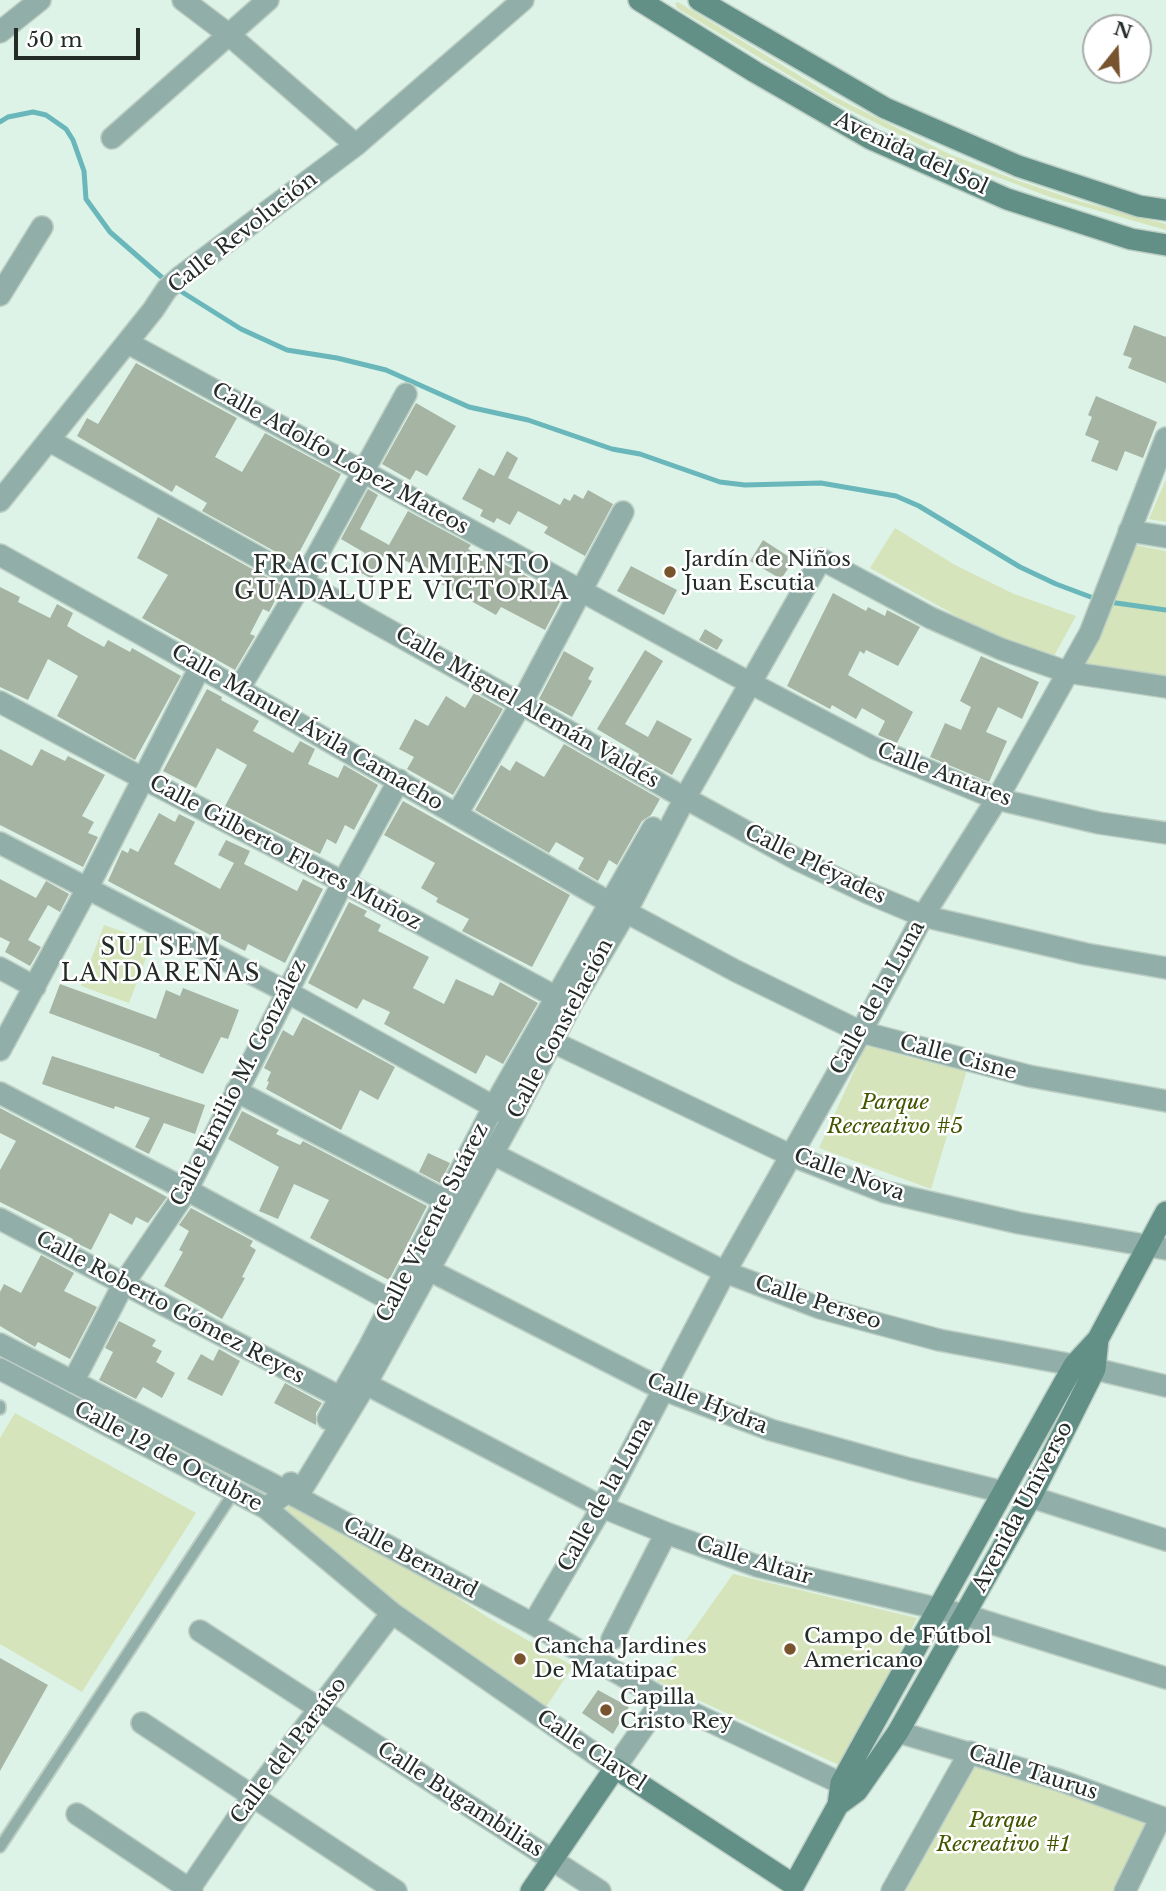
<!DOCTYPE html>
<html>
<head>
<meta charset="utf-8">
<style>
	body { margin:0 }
	#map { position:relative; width:1166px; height:1891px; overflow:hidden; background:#def3e7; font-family:"Libre Baskerville",serif }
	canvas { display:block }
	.north { position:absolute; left:1082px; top:14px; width:70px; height:70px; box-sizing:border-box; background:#fff; border:2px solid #a7aba9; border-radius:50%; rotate:18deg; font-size:19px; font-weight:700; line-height:28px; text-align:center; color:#242c28 }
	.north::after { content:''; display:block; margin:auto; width:24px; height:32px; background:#78542e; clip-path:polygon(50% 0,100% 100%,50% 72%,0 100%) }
	.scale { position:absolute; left:14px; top:28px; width:126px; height:32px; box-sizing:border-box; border:4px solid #242c28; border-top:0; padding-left:9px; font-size:21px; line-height:24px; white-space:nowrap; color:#242c28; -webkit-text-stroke:5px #fff; paint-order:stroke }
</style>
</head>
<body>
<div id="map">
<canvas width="1166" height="1891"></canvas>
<div class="north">N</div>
<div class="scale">50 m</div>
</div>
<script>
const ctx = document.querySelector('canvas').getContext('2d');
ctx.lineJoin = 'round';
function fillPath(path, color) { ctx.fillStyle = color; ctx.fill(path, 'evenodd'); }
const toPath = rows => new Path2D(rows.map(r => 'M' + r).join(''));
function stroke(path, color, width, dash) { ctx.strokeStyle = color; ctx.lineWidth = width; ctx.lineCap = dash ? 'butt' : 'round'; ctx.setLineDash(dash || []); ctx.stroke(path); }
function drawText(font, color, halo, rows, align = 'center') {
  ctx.font = font + ' "Libre Baskerville",serif'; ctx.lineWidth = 5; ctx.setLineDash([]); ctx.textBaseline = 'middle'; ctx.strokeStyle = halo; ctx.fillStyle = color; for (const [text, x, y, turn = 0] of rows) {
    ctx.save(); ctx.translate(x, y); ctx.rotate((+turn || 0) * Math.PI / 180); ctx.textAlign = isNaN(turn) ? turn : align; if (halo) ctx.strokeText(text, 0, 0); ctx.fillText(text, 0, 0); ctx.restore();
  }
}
fillPath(toPath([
	[678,2,833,96,947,153,1016,180,1079,201,1166,224,1166,230,1050,197,944,157,830,100,677,8,675,3],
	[1166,479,1166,522,1149,519],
	[895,528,955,565,1014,594,1076,616,1054,656,984,631,870,568],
	[1135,545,1166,551,1166,676,1084,664],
	[104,925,152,942,129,1003,81,986],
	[866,1045,912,1058,967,1070,931,1189,819,1148],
	[15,1413,196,1513,82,1692,0,1644,0,1438],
	[294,1500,433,1582,492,1620,573,1666,546,1707,385,1596,286,1509],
	[733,1574,917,1618,841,1766,657,1681],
	[976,1761,1146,1824,1115,1891,906,1891]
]), '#d5e4ba');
stroke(toPath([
	[0,122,8,117,33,112,46,115,66,129,73,140,84,171,86,199,110,232,166,281],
	[174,287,241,329,287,350,337,358,386,370,469,407,528,420,612,449,640,454,720,482,745,485,821,483,896,496,919,506,1020,567,1056,584,1096,599],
	[1109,602,1166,610]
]), '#6ab7bb', 5);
fillPath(toPath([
	[1134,325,1166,337,1166,383,1128,368,1132,358,1123,355],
	[136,363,237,418,215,457,242,472,265,433,341,474,294,562,202,511,207,503,176,485,172,492,77,436,87,418,98,424],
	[1096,396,1157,422,1143,458,1125,451,1117,471,1091,461,1099,441,1085,435,1092,417,1088,415],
	[416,403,456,426,427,476,416,470,410,480,382,464],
	[507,451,518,458,508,478,560,505,564,498,570,501,574,494,583,499,588,490,613,504,585,556,544,533,548,527,518,511,510,525,497,518,494,523,480,516,483,510,462,499,479,468,494,476],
	[368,489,378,495,360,529,389,545,408,511,471,545,468,549,499,567,502,563,563,596,545,630,501,607,496,615,441,584,444,578,422,565,420,568,386,551,372,579,356,570,365,553,341,539],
	[158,517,283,586,269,612,263,609,250,634,255,636,235,670,142,618,168,575,137,558],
	[763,540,794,560,781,579,750,561],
	[631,566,677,590,664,615,617,591],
	[0,587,20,597,18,602,50,618,57,604,73,613,67,626,82,635,104,647,108,640,130,652,132,648,181,676,135,760,57,716,78,676,48,659,28,700,0,687],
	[833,593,866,611,868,607,885,616,887,610,920,627,898,666,866,650,864,654,860,651,848,675,913,712,897,743,878,735,885,721,862,708,856,719,832,705,830,709,787,686],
	[705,629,723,640,717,650,699,640],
	[645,650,663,661,625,724,648,737,657,720,692,739,672,775,638,756,639,754,597,729],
	[564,651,594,668,588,679,592,681,572,717,539,699],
	[981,656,1039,682,1022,719,998,707,986,732,1007,741,989,782,930,757,945,723,961,730,971,707,960,701],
	[207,689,222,697,221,700,259,721,253,731,293,753,300,741,315,749,308,764,338,778,344,765,378,785,354,830,345,825,336,844,327,839,320,854,225,806,247,765,217,748,196,788,163,771],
	[474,693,503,709,453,795,407,769,414,757,399,749,415,719,428,726,446,696,465,708],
	[564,744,660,799,651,815,642,821,617,865,609,860,598,881,578,869,584,858,556,842,549,853,475,810,501,765,510,771,516,761,544,777],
	[0,749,32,766,41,749,65,761,68,756,105,775,82,816,94,822,88,833,98,837,83,867,0,825],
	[403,801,570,895,532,967,462,931,469,919,436,902,438,898,421,888,435,863,384,835],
	[159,813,175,822,179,814,195,822,174,864,220,889,234,863,218,855,226,840,250,851,244,864,262,873,297,891,303,879,323,889,285,963,248,944,245,951,214,935,214,937,108,881,122,850,128,853,130,848,138,852],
	[0,879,36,898,46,881,69,894,60,912,48,905,28,940,41,947,30,966,5,952,10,942,0,937],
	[349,902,367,911,364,916,381,925,378,931,429,957,413,988,444,1004,456,979,493,996,500,982,538,1003,503,1064,486,1055,476,1074,384,1024,390,1012,363,999,357,1009,308,983],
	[60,984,156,1019,166,990,180,996,183,988,239,1010,228,1039,221,1037,203,1074,159,1056,160,1054,49,1013],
	[303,1017,395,1067,378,1100,360,1090,341,1130,266,1089,269,1082,267,1081,271,1072,264,1068,283,1030,293,1036],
	[52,1056,205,1105,195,1134,164,1123,149,1154,135,1147,150,1118,115,1106,114,1109,42,1084],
	[0,1108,91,1156,167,1197,148,1223,136,1217,132,1225,110,1213,91,1250,72,1241,73,1239,0,1202,0,1170,16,1141,0,1133],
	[242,1111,279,1130,276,1134,300,1145,303,1141,427,1206,389,1280,310,1238,329,1200,294,1184,278,1219,259,1211,279,1167,228,1139],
	[428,1153,450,1163,440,1183,419,1172],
	[191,1208,253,1241,250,1246,256,1250,242,1277,245,1278,222,1319,164,1286,183,1252,179,1250,189,1231,179,1225],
	[41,1255,74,1273,64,1291,97,1307,70,1359,38,1342,35,1347,0,1326,0,1292,4,1284,21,1293],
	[119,1321,156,1340,152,1346,162,1351,156,1362,175,1373,162,1398,143,1387,136,1399,99,1380,113,1352,105,1348],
	[219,1349,240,1361,222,1396,187,1379,201,1354,213,1361],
	[285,1383,322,1403,316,1413,316,1425,274,1403],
	[0,1658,48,1685,0,1771],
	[598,1690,629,1707,613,1734,582,1713]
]), '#a6b4a4');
const lane = toPath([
	[0,1406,0,1409],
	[0,1847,234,1492]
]);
const street = toPath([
	[183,0,228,34,356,145],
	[0,32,40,0],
	[112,138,268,0],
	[0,295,42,227],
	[128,343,737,676,874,748,997,799,1099,823,1166,833],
	[50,441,521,704,674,792,798,860,868,893,923,916,1086,954,1166,968],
	[0,501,153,310,167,289,180,277,356,145,523,0],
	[1129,531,1166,537],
	[0,555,200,667,626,912,736,971,861,1032,1029,1076,1166,1101],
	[239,689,303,581,406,394],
	[0,702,144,779,343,882,569,1004],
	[457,814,521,704,623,512],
	[0,843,287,992,505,1113],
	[0,968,35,987],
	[551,1041,790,1155,885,1192,1019,1223,1166,1249],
	[0,1050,87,889,200,667],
	[236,1091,458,1207],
	[0,1093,187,1190,403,1307],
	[493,1154,725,1272,820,1308,939,1340,1095,1369,1166,1386],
	[0,1219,340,1397],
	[429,1270,664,1390,771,1430,910,1469,1003,1492],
	[0,1344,297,1497,533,1624,663,1699,855,1790],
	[0,1369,266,1508,392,1613,615,1768,663,1699],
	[73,1382,124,1283,187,1190,343,882,399,780],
	[366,1384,602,1507,666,1533,757,1566,965,1615,1166,1678],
	[328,1419,368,1349,494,1106,653,828],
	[297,1497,366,1384,513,1117,571,1005,626,912,685,798,821,559,931,618,1001,649,1067,672,1166,687],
	[1031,1497,1166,1540],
	[266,1508,286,1493,291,1483],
	[533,1624,602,1507,725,1272,861,1032,923,916,997,799,1090,633,1166,438],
	[200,1631,600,1891],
	[612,1639,666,1533],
	[142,1723,396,1891],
	[898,1732,1059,1780,1166,1819],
	[77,1814,192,1891],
	[188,1891,252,1797,392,1613],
	[892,1891,970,1752],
	[1125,1891,1161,1817]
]);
const secondary = toPath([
	[639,0,755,72,871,139,1007,199,1131,239,1166,245],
	[699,0,885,108,1018,166,1139,206,1166,210],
	[838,1805,857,1791,898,1732,1031,1497,1095,1369,1098,1339],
	[531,1891,615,1768,794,1885,838,1805,841,1783,868,1734,1074,1365,1098,1339,1166,1212]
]);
stroke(lane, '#bdcfc5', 14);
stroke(street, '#bdcfc5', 24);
stroke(secondary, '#bdcfc5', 24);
stroke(lane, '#91afa8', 10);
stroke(street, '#91afa8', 21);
stroke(secondary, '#629087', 21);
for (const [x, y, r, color] of [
	[670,572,7,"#78542e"],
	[790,1649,7,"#78542e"],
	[520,1659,7,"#78542e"],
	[606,1710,7,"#78542e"]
]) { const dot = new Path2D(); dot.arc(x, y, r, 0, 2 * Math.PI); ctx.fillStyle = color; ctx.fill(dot); stroke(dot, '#fff', 2.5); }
drawText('21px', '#242c28', '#fff', [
	["Avenida del Sol",911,154,25],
	["Calle Revolución",243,233,-38],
	["Calle Adolfo López Mateos",340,459,29],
	["Calle Miguel Alemán Valdés",527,708,30],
	["Calle Manuel Ávila Camacho",307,728,30],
	["Calle Antares",944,775,21],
	["Calle Gilberto Flores Muñoz",285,853,28],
	["Calle Pléyades",815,865,26],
	["Calle de la Luna",878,998,-61],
	["Calle Constelación",561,1029,-62],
	["Calle Cisne",958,1058,15],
	["Calle Emilio M. González",239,1083,-63],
	["Calle Nova",849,1175,20],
	["Calle Vicente Suárez",433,1223,-63],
	["Calle Perseo",818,1303,18],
	["Calle Roberto Gómez Reyes",170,1308,28],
	["Calle Hydra",707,1404,22],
	["Calle 12 de Octubre",168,1457,28],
	["Calle de la Luna",606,1495,-61],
	["Avenida Universo",1023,1507,-62],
	["Calle Bernard",410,1558,28],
	["Calle Altair",754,1561,17],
	["Calle del Paraíso",289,1751,-53],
	["Calle Clavel",591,1751,34],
	["Calle Taurus",1033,1773,18],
	["Calle Bugambilias",460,1800,33]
]);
drawText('21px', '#242c28', '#fff', [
	["Jardín de Niños",684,560],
	["Juan Escutia",684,584],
	["Campo de Fútbol",804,1637],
	["Americano",804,1661],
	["Cancha Jardines",534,1647],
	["De Matatipac",534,1671],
	["Capilla",620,1698],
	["Cristo Rey",620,1722]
], 'left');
drawText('italic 21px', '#425600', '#fff', [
	["Parque",895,1103],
	["Recreativo #5",895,1127],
	["Parque",1003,1821],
	["Recreativo #1",1003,1845]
]);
ctx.letterSpacing = '2px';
drawText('23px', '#242c28', '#fff', [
	["FRACCIONAMIENTO",402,567],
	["GUADALUPE VICTORIA",402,593],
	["SUTSEM",161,949],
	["LANDAREÑAS",161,975]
]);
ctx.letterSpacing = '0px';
</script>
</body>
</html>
